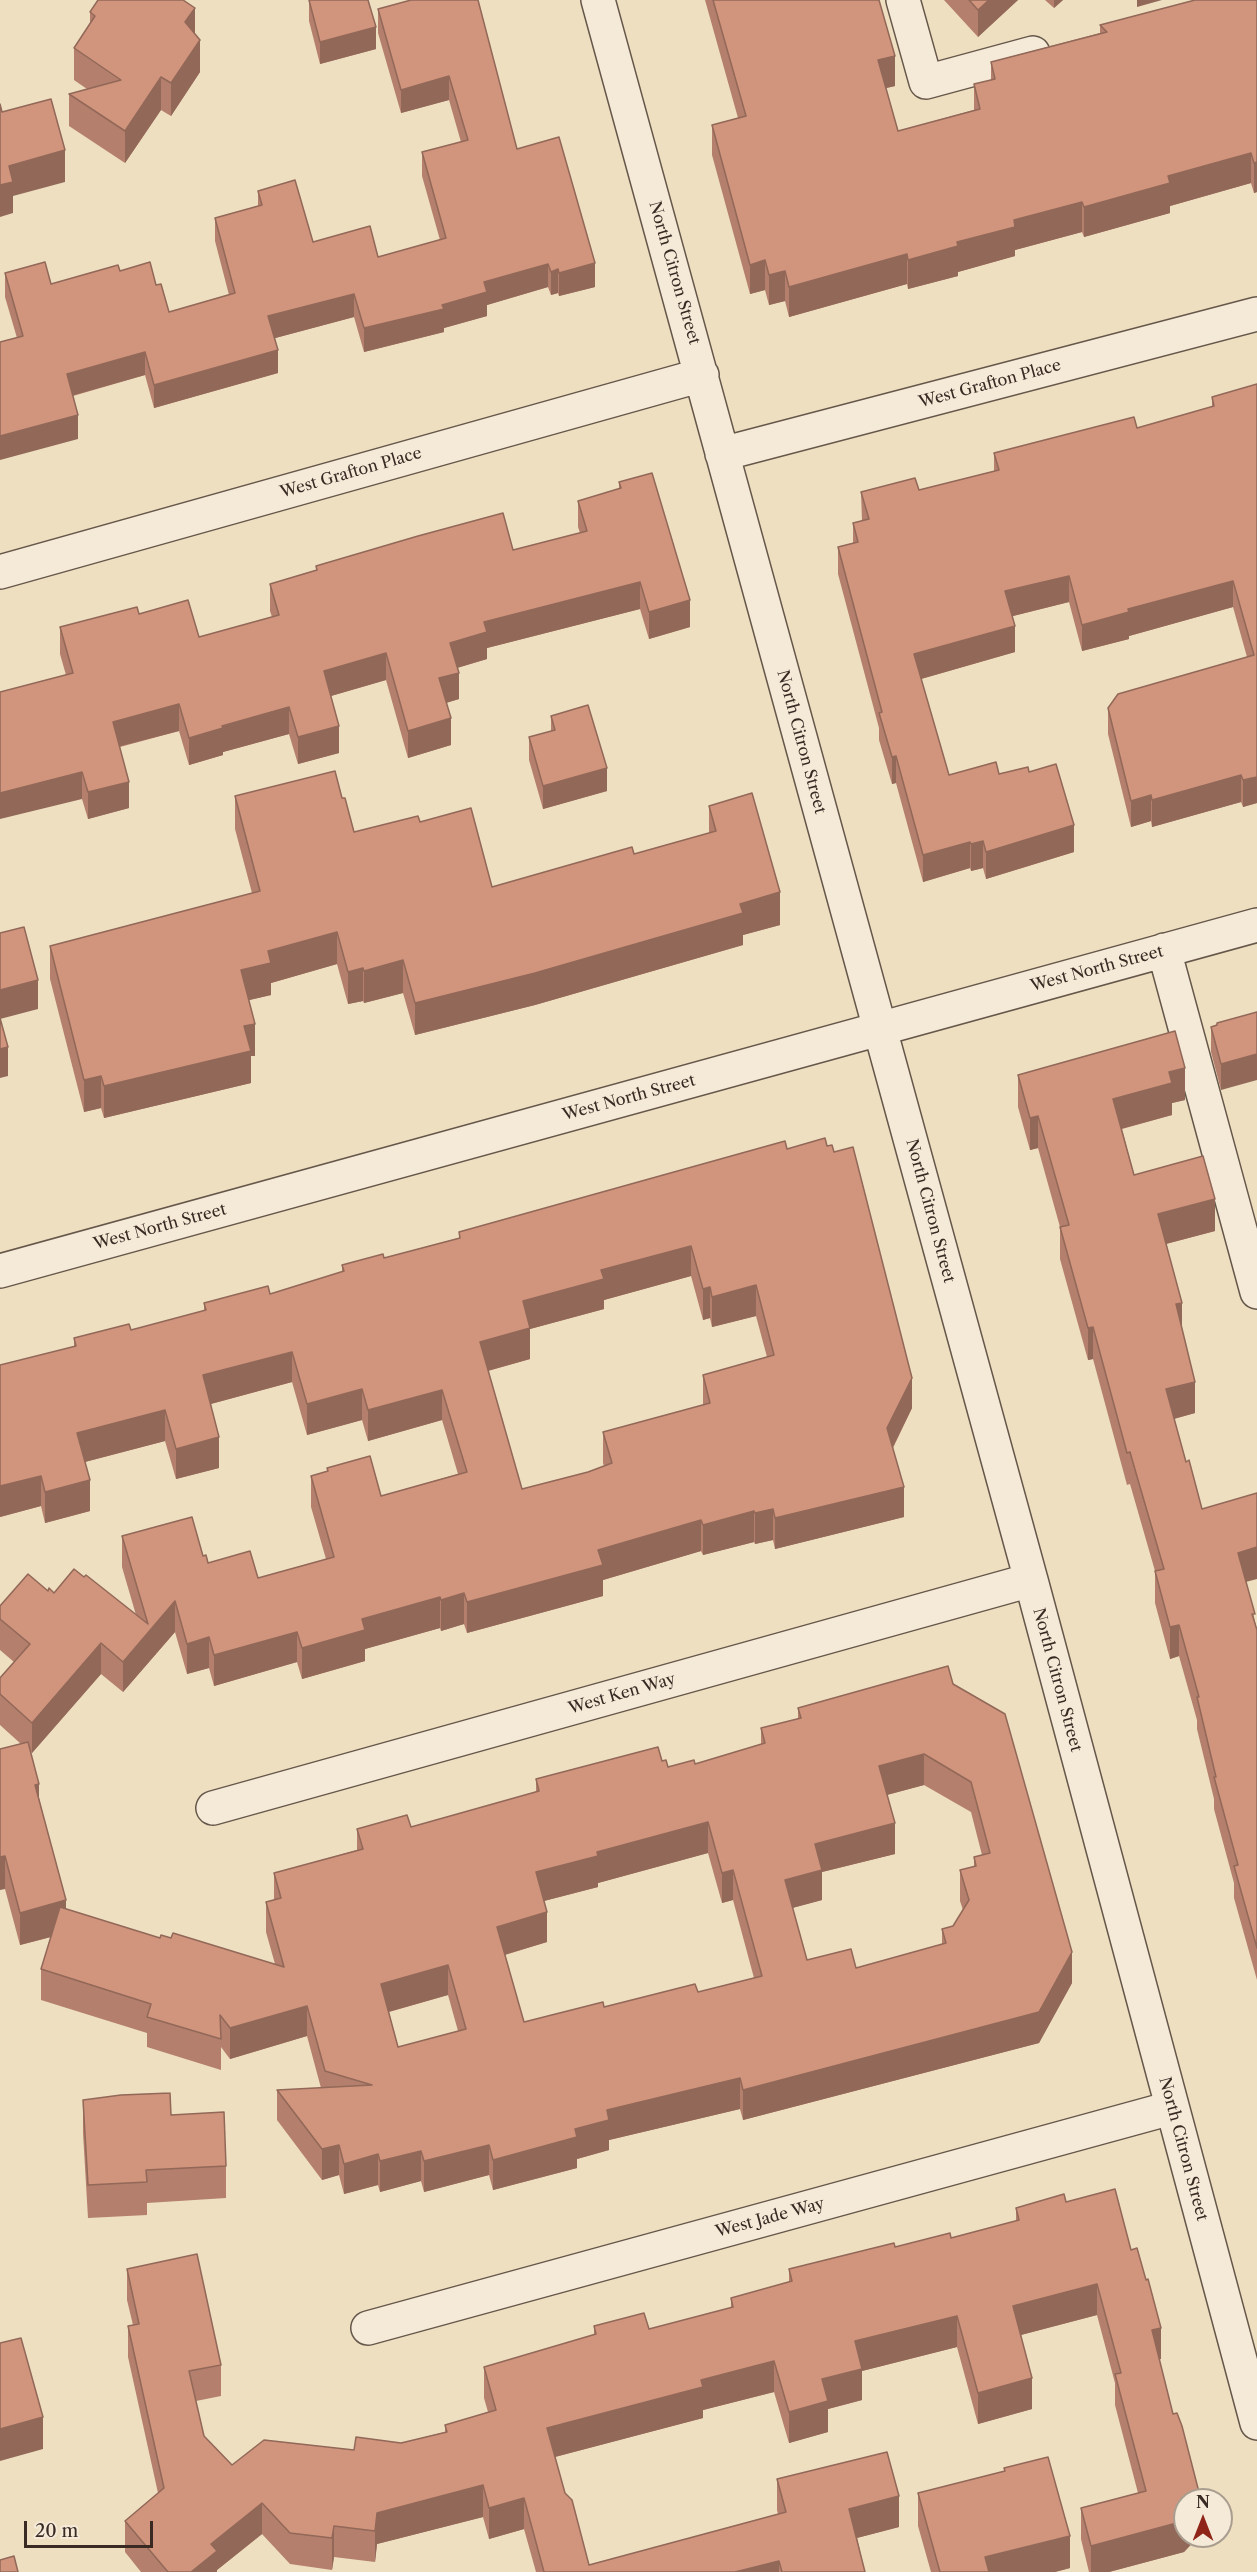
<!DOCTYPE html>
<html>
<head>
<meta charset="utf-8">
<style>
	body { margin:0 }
	#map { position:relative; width:1257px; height:2572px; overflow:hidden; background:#eedfc1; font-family:"Libre Caslon Text",serif }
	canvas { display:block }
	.north { position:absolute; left:1173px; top:2488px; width:60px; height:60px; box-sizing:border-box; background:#f4ead7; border:2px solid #a99d8f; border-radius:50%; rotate:0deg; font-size:16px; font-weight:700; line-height:24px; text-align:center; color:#392a24 }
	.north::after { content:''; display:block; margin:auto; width:21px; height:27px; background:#8f2418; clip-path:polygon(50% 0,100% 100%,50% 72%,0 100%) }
	.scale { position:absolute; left:24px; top:2521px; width:129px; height:27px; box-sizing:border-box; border:3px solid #392a24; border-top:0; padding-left:8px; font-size:18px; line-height:21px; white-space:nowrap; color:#392a24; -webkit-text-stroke:4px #f4ead7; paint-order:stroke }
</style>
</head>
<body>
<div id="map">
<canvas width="1257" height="2572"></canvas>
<div class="north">N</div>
<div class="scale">20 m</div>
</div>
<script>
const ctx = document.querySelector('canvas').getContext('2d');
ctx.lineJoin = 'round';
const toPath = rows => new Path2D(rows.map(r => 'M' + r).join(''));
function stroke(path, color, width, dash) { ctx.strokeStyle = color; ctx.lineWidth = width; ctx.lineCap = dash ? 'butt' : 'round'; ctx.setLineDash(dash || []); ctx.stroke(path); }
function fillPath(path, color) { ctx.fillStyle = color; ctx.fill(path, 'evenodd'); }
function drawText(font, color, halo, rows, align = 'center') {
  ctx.font = font + ' "Libre Caslon Text",serif'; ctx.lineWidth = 5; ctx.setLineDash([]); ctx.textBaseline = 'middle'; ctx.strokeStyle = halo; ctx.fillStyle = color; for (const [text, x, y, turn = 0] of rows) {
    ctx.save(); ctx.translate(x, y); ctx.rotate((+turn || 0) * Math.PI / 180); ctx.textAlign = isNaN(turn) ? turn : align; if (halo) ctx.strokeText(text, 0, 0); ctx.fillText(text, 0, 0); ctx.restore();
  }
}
const minor = toPath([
	[598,0,1031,1580,1257,2423],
	[903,0,926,82,1033,53],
	[722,454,1257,314],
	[0,572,702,375],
	[1164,950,1257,1292],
	[0,1271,1257,925],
	[213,1808,1031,1580],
	[368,2328,1171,2108]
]);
stroke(minor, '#66574b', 36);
stroke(minor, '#f4ead7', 33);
fillPath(toPath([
	[309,0,376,49,320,64,309,21],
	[411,0,517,149,595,287,559,296,558,293,551,295,548,287,487,305,487,316,444,328,444,332,364,352,354,317,275,338,278,373,154,408,145,375,73,396,78,439,17,338,5,297,5,273,51,284,120,271,156,285,169,312,229,295,215,241,215,218,258,206,258,191,313,242,378,257,440,240,422,176,422,152,461,142,449,100,401,113,378,33,378,9],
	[705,0,879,0,895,86,886,88,898,131,974,110,974,84,991,80,991,62,1100,33,1100,25,1257,0,1257,192,1254,193,1251,183,1170,206,1170,213,1084,237,1082,232,1015,250,1015,256,958,272,958,276,908,289,907,284,789,317,785,301,769,305,765,290,750,294,712,155,712,125,738,118],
	[944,0,1018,0,978,37],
	[1045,0,1063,0,1054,8],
	[90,12,195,34,200,72,171,116,161,110,125,163,69,126,69,94,87,89,74,80,74,48,90,23],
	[1257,384,1257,803,1243,807,1241,802,1152,827,1151,821,1131,827,1108,734,1108,708,1247,657,1233,607,1129,636,1129,639,1082,651,1069,602,1013,616,1015,652,921,679,949,775,999,774,1029,772,1074,852,986,879,983,868,971,871,970,868,923,882,896,783,892,784,879,740,879,728,838,574,838,547,853,543,853,523,862,521,861,492,919,490,994,471,994,453,1137,428,1212,407,1212,397],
	[619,482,690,627,649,639,640,609,487,648,487,659,457,668,459,699,446,703,451,745,408,758,386,680,331,696,339,753,298,764,289,734,223,752,223,755,189,765,179,731,120,747,129,808,88,819,82,799,66,675,60,654,60,627,139,614,199,637,272,617,270,611,270,584,316,570,316,566,513,550,580,533,578,527,578,501,619,489],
	[551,716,607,791,543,809,529,760,529,737,551,731],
	[235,796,342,798,354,832,420,822,492,887,634,854,709,833,709,806,780,925,743,935,743,945,535,1005,415,1035,403,993,364,1003,363,1001,348,1004,337,964,271,983,271,995,249,1000,255,1056,251,1056,251,1083,104,1118,101,1108,84,1112,50,979,50,946,252,893,235,829],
	[1257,1012,1221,1090,1211,1052,1211,1027],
	[1018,1075,1185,1100,1172,1103,1172,1115,1122,1129,1134,1175,1215,1231,1166,1244,1182,1330,1195,1413,1174,1419,1186,1462,1202,1509,1246,1582,1257,1630,1257,1980,1234,1898,1234,1883,1214,1809,1214,1799,1197,1729,1197,1720,1179,1656,1170,1659,1155,1603,1155,1571,1130,1484,1127,1485,1093,1359,1088,1360,1060,1259,1060,1227,1038,1148,1030,1150,1018,1107],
	[787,1149,912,1408,893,1448,904,1517,775,1549,773,1540,755,1544,754,1542,703,1555,701,1551,603,1580,603,1596,467,1633,464,1624,441,1631,440,1628,365,1649,365,1661,302,1679,297,1662,214,1686,209,1668,187,1674,175,1632,123,1692,101,1674,32,1753,30,1752,39,1798,66,1909,160,1938,275,1964,266,1932,266,1902,274,1900,274,1873,357,1850,357,1829,411,1827,536,1792,536,1779,662,1761,668,1767,695,1764,761,1744,761,1728,798,1719,798,1708,953,1684,1072,1983,1039,2043,743,2120,740,2109,609,2140,609,2150,577,2159,577,2168,493,2190,489,2175,424,2192,421,2181,380,2192,378,2185,344,2194,339,2175,322,2180,277,2120,277,2090,321,2088,307,2036,230,2059,221,2047,221,2070,147,2047,147,2033,41,2000,41,1969,51,1937,20,1945,5,1889,0,1749,21,1744,0,1725,0,1678,14,1662,0,1650,0,1606,48,1591,54,1593,84,1577,136,1615,122,1567,122,1536,203,1556,208,1563,258,1578,326,1559,311,1507,311,1476,327,1471,327,1468,381,1496,458,1474,442,1420,368,1441,362,1420,307,1435,292,1382,211,1404,219,1468,176,1479,165,1441,85,1462,90,1511,45,1523,41,1506,0,1517,74,1346,74,1338,131,1330,204,1311,204,1303,270,1294,342,1272,342,1265,384,1258,459,1238,459,1232],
	[691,1276,703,1320,710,1318,712,1327,756,1316,767,1357,703,1375,703,1405,603,1432,603,1463,604,1466,588,1472,522,1489,488,1371,530,1359,530,1329,604,1309,604,1300],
	[924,1785,971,1812,982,1855,974,1857,974,1867,960,1870,960,1901,963,1910,953,1926,942,1929,942,1944,856,1968,807,1960,792,1908,822,1900,822,1872,895,1854,887,1795],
	[708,1853,722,1903,733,1900,754,1978,698,1992,604,2007,524,2022,505,1955,547,1942,544,1901,598,1887,598,1883],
	[448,1995,458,2031,398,2047,389,2012],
	[83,2100,171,2115,226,2166,226,2198,147,2203,147,2215,88,2218,83,2133],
	[1066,2202,1161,2359,1159,2359,1185,2536,1199,2536,1184,2552,1109,2572,1089,2572,1081,2539,1081,2508,1138,2493,1115,2405,1115,2383,1097,2315,1021,2335,1032,2409,978,2424,957,2347,862,2371,862,2400,828,2409,828,2432,789,2443,774,2392,703,2410,703,2418,555,2457,565,2493,589,2565,778,2514,777,2510,777,2479,899,2527,857,2538,865,2572,536,2572,524,2529,489,2539,483,2517,377,2544,375,2562,334,2557,332,2570,290,2564,262,2534,217,2570,217,2572,141,2572,125,2552,125,2521,158,2493,128,2357,128,2326,133,2325,127,2300,127,2269,221,2365,221,2396,196,2401,204,2436,232,2465,354,2450,401,2443,445,2432,445,2425,488,2412,484,2398,484,2367,594,2335,594,2326,649,2329,731,2308,731,2298,789,2282,789,2269,895,2247,951,2238,1016,2221,1016,2208],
	[1004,2468,1070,2568,1055,2572,931,2572,918,2526,918,2493,1004,2471]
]), '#b47f6c');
fillPath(toPath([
	[989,0,1018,0,978,37,978,10],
	[1054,0,1063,0,1054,8],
	[1137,0,1162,0,1137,7],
	[195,8,195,41,185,22],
	[376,27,376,49,320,64,320,42],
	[200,40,200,72,171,116,171,83],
	[895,56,895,86,878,90,878,60],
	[449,76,449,100,401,113,401,90],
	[161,77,161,110,125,163,125,131],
	[65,150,65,182,13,196,13,213,0,217,0,185,9,166],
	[1251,153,1251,183,1170,206,1170,213,1084,237,1084,207,1168,176],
	[1257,162,1257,192,1254,193,1254,163],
	[1082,202,1082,232,1015,250,1015,256,958,272,958,276,908,289,908,260,957,242,1014,220],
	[907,254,907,284,789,317,789,287],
	[765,260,765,290,750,294,750,265],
	[595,263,595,287,559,296,559,273],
	[548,264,548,287,487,305,487,316,444,328,444,332,364,352,364,328,442,305,484,282],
	[558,269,558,293,551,295,551,272],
	[785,271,785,301,769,305,769,275],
	[354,294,354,317,268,340,268,316],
	[278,350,278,373,154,408,154,385],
	[145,352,145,375,67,397,67,374],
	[78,415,78,439,0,460,0,436],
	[1069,576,1069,602,1005,618,1005,591],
	[1233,581,1233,607,1129,636,1129,639,1082,651,1082,625,1128,609],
	[640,582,640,609,487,648,487,659,450,670,450,643,484,622],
	[690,600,690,627,649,639,649,612],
	[1015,626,1015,652,914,681,914,654],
	[386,653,386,680,324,698,324,671],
	[459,673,459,699,439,705,439,678],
	[179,704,179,731,113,748,113,722],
	[289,707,289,734,223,752,223,755,189,765,189,738,222,726],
	[451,718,451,745,408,758,408,731],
	[339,726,339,753,298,764,298,737],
	[896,756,896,783,892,784,892,757],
	[607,768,607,791,543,809,543,786],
	[82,772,82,799,0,819,0,793],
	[1241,775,1241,802,1152,827,1152,800],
	[1257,777,1257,803,1243,807,1243,780],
	[129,782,129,808,88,819,88,792],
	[1151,795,1151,821,1131,827,1131,801],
	[1074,825,1074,852,986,879,986,852],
	[983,841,983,868,971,871,971,844],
	[970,842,970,868,923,882,923,855],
	[780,892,780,925,743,935,743,945,535,1005,415,1035,415,1003],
	[337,932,337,964,271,983,271,995,241,1002,241,970,268,951],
	[403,960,403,993,364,1003,364,971],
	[363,968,363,1001,348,1004,348,972],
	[38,980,38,1009,0,1019,0,990],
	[255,1024,255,1056,251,1056,251,1083,104,1118,104,1086,244,1026],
	[8,1047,8,1076,0,1078,0,1049],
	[1257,1054,1257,1080,1221,1090,1221,1064],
	[1185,1068,1185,1100,1172,1103,1172,1115,1113,1131,1113,1099,1169,1072],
	[101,1076,101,1108,84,1112,84,1080],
	[1038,1116,1038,1148,1030,1150,1030,1118],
	[1215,1199,1215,1231,1158,1246,1158,1214],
	[691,1246,691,1276,604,1300,604,1309,530,1329,530,1359,480,1373,480,1342,523,1301,601,1270],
	[756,1285,756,1316,712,1327,712,1297],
	[710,1287,710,1318,703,1320,703,1289],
	[1182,1303,1182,1335,1176,1304],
	[1093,1327,1093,1359,1088,1360,1088,1328],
	[292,1352,292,1382,203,1406,203,1375],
	[912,1378,912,1408,887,1459,887,1428],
	[1195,1382,1195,1413,1166,1421,1166,1389],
	[362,1389,362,1420,307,1435,307,1404],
	[442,1390,442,1420,368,1441,368,1410],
	[165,1410,165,1441,77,1464,77,1433],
	[219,1437,219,1468,176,1479,176,1449],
	[41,1476,41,1506,0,1517,0,1486],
	[90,1480,90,1511,45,1523,45,1492],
	[904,1487,904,1517,775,1549,775,1518],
	[773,1509,773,1540,755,1544,755,1513],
	[754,1511,754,1542,703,1555,703,1525],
	[701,1520,701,1551,603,1580,603,1596,467,1633,467,1602,598,1550],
	[1257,1547,1257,1579,1238,1584,1238,1553],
	[464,1593,464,1624,441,1631,441,1600],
	[440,1597,440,1628,365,1649,365,1661,302,1679,302,1648,362,1619],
	[175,1601,175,1632,123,1692,123,1662],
	[1179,1625,1179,1656,1170,1659,1170,1627],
	[297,1632,297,1662,214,1686,214,1655],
	[209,1637,209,1668,187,1674,187,1644],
	[101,1643,101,1674,32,1753,32,1723],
	[924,1754,924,1785,879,1797,879,1766],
	[39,1784,39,1817,35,1785],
	[708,1822,708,1853,598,1883,598,1887,536,1903,536,1872,597,1852],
	[895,1823,895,1854,822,1872,822,1900,785,1910,785,1880,815,1844],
	[5,1856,5,1889,0,1890,0,1857],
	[733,1870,733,1900,722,1903,722,1873],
	[66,1900,66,1933,20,1945,20,1913],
	[547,1912,547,1942,497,1957,497,1927],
	[1072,1952,1072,1983,1039,2043,743,2120,743,2090],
	[448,1965,448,1995,381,2014,381,1984],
	[307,2006,307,2036,230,2059,230,2028],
	[740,2078,740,2109,609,2140,609,2150,577,2159,577,2168,493,2190,493,2160,575,2129,607,2110],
	[339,2145,339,2175,322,2180,322,2149],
	[489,2145,489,2175,424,2192,424,2161],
	[421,2151,421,2181,380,2192,380,2161],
	[378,2154,378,2185,344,2194,344,2164],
	[1097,2284,1097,2315,1013,2337,1013,2306],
	[957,2316,957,2347,862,2371,862,2400,828,2409,828,2432,789,2443,789,2412,822,2379,855,2341],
	[1161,2328,1161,2359,1152,2361,1152,2330],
	[774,2361,774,2392,703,2410,703,2418,547,2459,547,2428,701,2380],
	[1032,2378,1032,2409,978,2424,978,2393],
	[43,2417,43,2449,0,2461,0,2429],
	[483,2485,483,2517,377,2544,375,2562,375,2531,377,2513],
	[899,2496,899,2527,849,2540,849,2509],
	[524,2498,524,2529,489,2539,489,2508],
	[262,2503,262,2534,217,2570,217,2572,191,2572,211,2544],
	[1185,2520,1185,2536,1199,2536,1184,2552,1109,2572,1091,2572,1091,2546],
	[334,2526,334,2557,332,2570,332,2538],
	[1070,2536,1070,2568,1055,2572,985,2572,985,2557],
	[779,2561,779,2572,735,2572]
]), '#926858');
const building = toPath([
	[98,0,183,0,195,8,185,22,200,40,171,83,161,77,125,131,69,94,121,80,74,48,95,16,90,12,98,0],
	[309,0,368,0,376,27,320,42,309,0],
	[411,0,478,0,517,149,559,137,595,263,559,273,558,269,551,272,548,264,484,282,487,292,442,305,444,309,364,328,354,294,268,316,278,350,154,385,145,352,67,374,78,415,0,436,0,342,23,336,5,273,45,262,51,284,118,265,120,271,150,262,156,285,161,284,169,312,235,293,215,218,262,205,258,191,295,180,313,242,370,226,378,257,446,238,422,152,468,140,449,76,401,90,378,9,411,0],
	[713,0,879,0,895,56,878,60,898,131,980,109,974,84,995,79,991,62,1107,32,1100,25,1195,0,1257,0,1257,162,1254,163,1251,153,1168,176,1170,183,1084,207,1082,202,1014,220,1015,227,957,242,958,246,908,260,907,254,789,287,785,271,769,275,765,260,750,265,712,125,746,116,713,0],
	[969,0,989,0,978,10,969,0],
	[51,99,65,150,9,166,13,182,0,185,0,104,2,112,51,99],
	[1257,384,1257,777,1243,780,1241,775,1152,800,1151,795,1131,801,1108,708,1118,694,1254,655,1233,581,1128,609,1129,612,1082,625,1069,576,1005,591,1015,626,914,654,949,775,996,762,999,774,1028,767,1029,772,1056,764,1074,825,986,852,983,841,971,844,970,842,923,855,896,756,892,757,879,713,882,712,838,547,858,542,853,523,869,519,861,492,915,478,919,490,999,470,994,453,1134,417,1137,428,1214,406,1212,397,1257,384],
	[652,473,690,600,649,612,640,582,484,622,487,632,450,643,459,673,439,678,451,718,408,731,386,653,324,671,339,726,298,737,289,707,222,726,223,728,189,738,179,704,113,722,129,782,88,792,82,772,0,793,0,692,73,673,60,627,137,607,139,614,188,600,199,637,279,615,270,584,317,570,316,566,418,536,503,513,513,550,587,531,578,501,621,488,619,482,652,473],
	[588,705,607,768,543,786,529,737,555,730,551,716,588,705],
	[335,771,342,798,345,798,354,832,418,816,420,822,471,808,492,887,632,847,634,854,716,831,709,806,752,793,780,892,740,904,743,913,535,973,415,1003,403,960,364,971,363,968,348,972,337,932,268,951,271,963,241,970,255,1024,244,1026,251,1051,104,1086,101,1076,84,1080,50,946,260,891,235,796,335,771],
	[24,927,38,980,0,990,0,933,24,927],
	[1257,1012,1257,1054,1221,1064,1211,1027,1217,1025,1217,1023,1257,1012],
	[0,1018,8,1047,0,1049,0,1018],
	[1175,1031,1185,1068,1169,1072,1172,1083,1113,1099,1134,1175,1203,1156,1215,1199,1158,1214,1182,1303,1176,1304,1195,1382,1166,1389,1186,1462,1189,1460,1202,1509,1257,1493,1257,1547,1238,1553,1255,1614,1252,1614,1257,1630,1257,1948,1234,1866,1238,1865,1214,1777,1216,1777,1197,1697,1199,1697,1179,1625,1170,1627,1155,1571,1164,1569,1138,1480,1130,1452,1127,1453,1093,1327,1088,1328,1060,1227,1069,1225,1038,1116,1030,1118,1018,1075,1175,1031],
	[825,1138,827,1146,832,1145,834,1152,853,1147,912,1378,887,1428,904,1487,775,1518,773,1509,755,1513,754,1511,703,1525,701,1520,598,1550,603,1565,467,1602,464,1593,441,1600,440,1597,362,1619,365,1630,302,1648,297,1632,214,1655,209,1637,187,1644,175,1601,123,1662,101,1643,32,1723,0,1694,0,1678,30,1644,0,1619,0,1606,28,1574,48,1591,49,1588,54,1593,74,1569,84,1577,86,1575,148,1624,122,1536,192,1517,203,1556,206,1555,208,1563,250,1551,258,1578,334,1557,311,1476,328,1471,327,1468,370,1456,381,1496,467,1472,442,1390,368,1410,362,1389,307,1404,292,1352,203,1375,219,1437,176,1449,165,1410,77,1433,90,1480,45,1492,41,1476,0,1486,0,1365,76,1346,74,1338,129,1324,131,1330,206,1310,204,1303,268,1286,270,1294,344,1271,342,1265,383,1254,384,1258,460,1238,459,1232,785,1141,787,1149,825,1138],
	[691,1246,703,1289,710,1287,712,1297,756,1285,774,1355,703,1375,710,1403,603,1432,612,1463,588,1472,522,1489,480,1342,530,1328,523,1301,604,1279,601,1270,691,1246],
	[948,1666,953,1684,1005,1714,1072,1952,1039,2012,743,2090,740,2078,607,2110,609,2120,575,2129,577,2137,493,2160,489,2145,424,2161,421,2151,380,2161,378,2154,344,2164,339,2145,322,2149,277,2090,372,2085,325,2071,307,2006,230,2028,220,2015,221,2039,147,2017,151,2004,41,1969,60,1907,160,1938,161,1935,171,1938,173,1933,284,1967,266,1902,281,1898,274,1873,363,1849,357,1829,407,1815,411,1827,539,1791,536,1779,658,1747,662,1761,666,1760,668,1767,694,1760,695,1764,765,1743,761,1728,801,1718,798,1708,948,1666],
	[924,1754,971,1782,990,1853,974,1857,976,1866,960,1870,969,1900,953,1926,942,1929,946,1943,856,1968,851,1949,807,1960,785,1880,822,1870,815,1844,895,1823,879,1766,924,1754],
	[708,1822,722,1873,733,1870,762,1976,698,1992,695,1984,604,2007,603,2002,524,2022,497,1927,547,1912,536,1872,598,1856,597,1852,708,1822],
	[448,1965,466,2029,398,2047,381,1984,448,1965],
	[28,1742,39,1784,35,1785,66,1900,20,1913,5,1856,0,1857,0,1749,28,1742],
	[170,2093,171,2115,224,2112,226,2166,146,2170,147,2182,88,2185,83,2100,121,2095,170,2093],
	[1115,2189,1131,2250,1137,2248,1146,2280,1148,2279,1161,2328,1152,2330,1173,2414,1177,2413,1182,2426,1201,2500,1185,2500,1185,2520,1184,2521,1091,2546,1081,2508,1146,2491,1115,2374,1121,2373,1097,2284,1013,2306,1032,2378,978,2393,957,2316,855,2341,862,2369,822,2379,828,2401,789,2412,774,2361,701,2380,703,2387,547,2428,565,2493,572,2500,589,2565,786,2512,777,2479,887,2452,899,2496,849,2509,865,2572,782,2572,779,2561,735,2572,544,2572,524,2498,489,2508,483,2485,377,2513,375,2531,334,2526,332,2538,290,2533,262,2503,211,2544,217,2551,191,2572,168,2572,125,2521,164,2488,128,2326,139,2324,127,2269,197,2254,221,2365,189,2371,204,2436,232,2465,264,2440,354,2450,356,2437,401,2443,447,2432,445,2425,496,2410,484,2367,596,2334,594,2326,644,2313,649,2329,733,2307,731,2298,792,2281,789,2269,894,2243,895,2247,950,2233,951,2238,1019,2220,1016,2208,1064,2194,1066,2202,1115,2189],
	[21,2338,43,2417,0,2429,0,2343,21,2338],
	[1048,2457,1070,2536,985,2557,989,2572,940,2572,918,2493,1005,2471,1004,2468,1048,2457],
	[14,2556,18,2572,0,2572,0,2560,14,2556]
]);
fillPath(building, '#d1947d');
stroke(building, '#926858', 1.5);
drawText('16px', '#392a24', '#f4ead7', [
	["North Citron Street",674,273,74],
	["West Grafton Place",990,384,-15],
	["West Grafton Place",351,473,-16],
	["North Citron Street",801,742,75],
	["West North Street",1097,969,-15],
	["West North Street",629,1098,-15],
	["North Citron Street",930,1211,75],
	["West North Street",160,1227,-15],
	["North Citron Street",1057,1680,75],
	["West Ken Way",622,1694,-16],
	["North Citron Street",1183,2149,75],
	["West Jade Way",770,2218,-15]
]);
</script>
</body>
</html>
